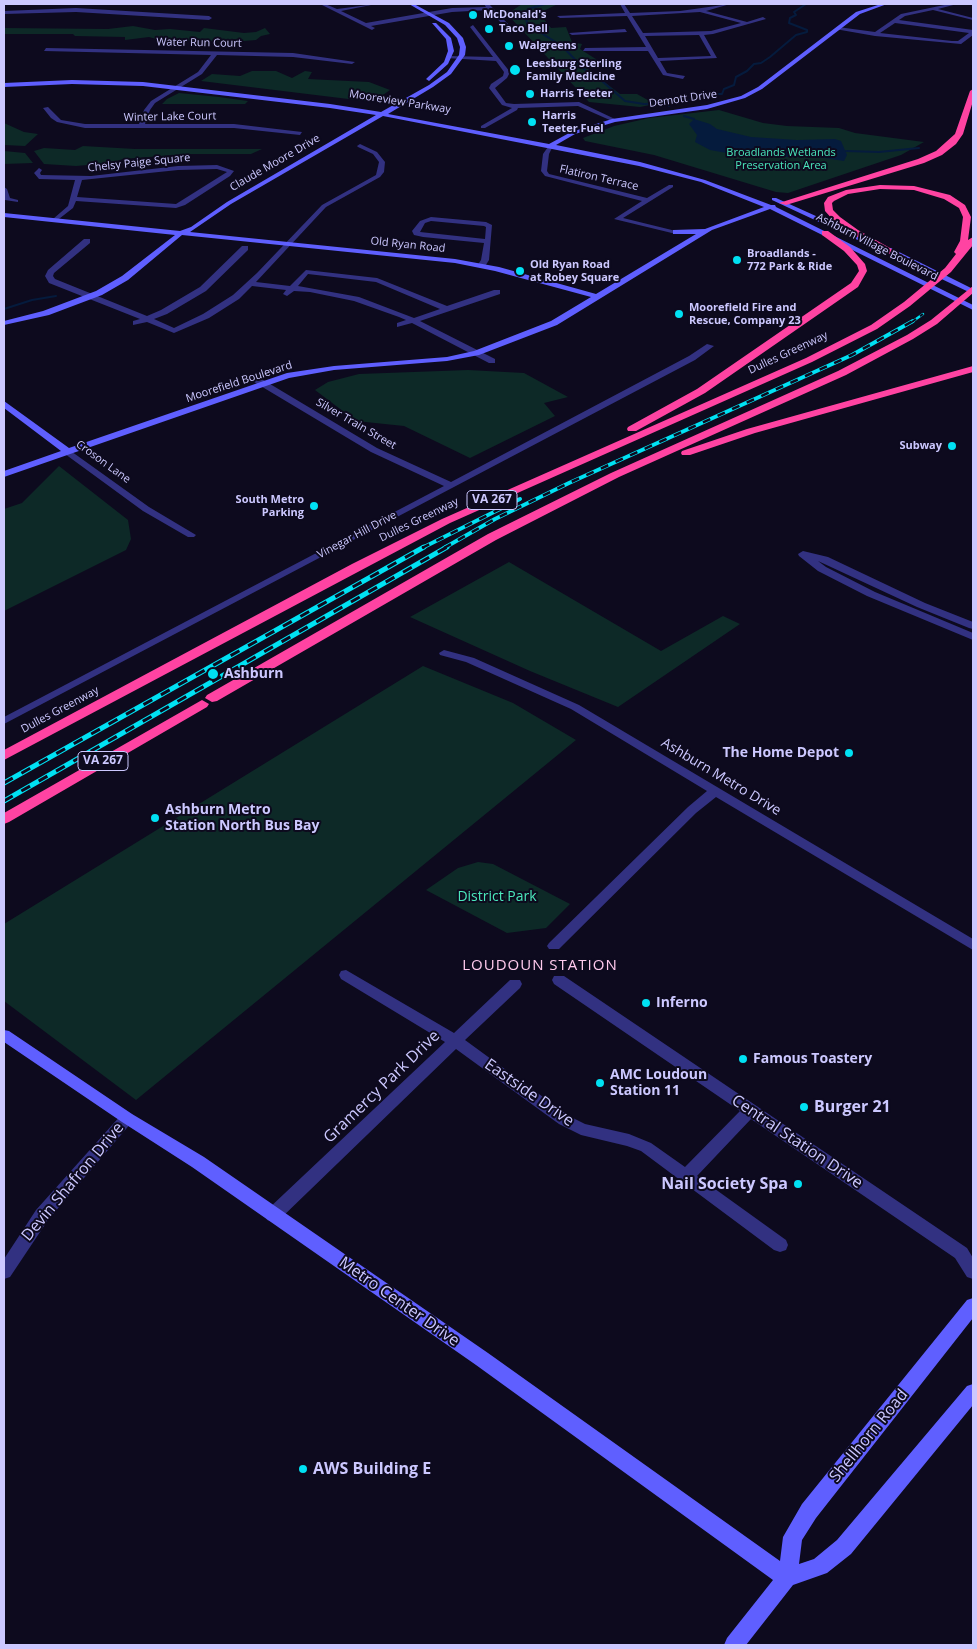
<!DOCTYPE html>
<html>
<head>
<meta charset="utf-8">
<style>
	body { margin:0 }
	#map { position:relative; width:977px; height:1649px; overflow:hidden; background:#0d0a1e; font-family:"Open Sans",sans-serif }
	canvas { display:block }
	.frame { position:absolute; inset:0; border:5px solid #ccc8ff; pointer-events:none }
</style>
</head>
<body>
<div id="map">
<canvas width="977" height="1649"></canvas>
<div class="frame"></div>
</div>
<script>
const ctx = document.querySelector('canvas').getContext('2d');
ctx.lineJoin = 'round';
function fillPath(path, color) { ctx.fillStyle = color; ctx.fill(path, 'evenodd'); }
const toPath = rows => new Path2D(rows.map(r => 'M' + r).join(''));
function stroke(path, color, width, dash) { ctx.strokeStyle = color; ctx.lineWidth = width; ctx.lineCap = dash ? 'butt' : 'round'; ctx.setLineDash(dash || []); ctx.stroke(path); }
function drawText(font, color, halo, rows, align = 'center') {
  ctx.font = font + ' "Open Sans",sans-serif'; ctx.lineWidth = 4; ctx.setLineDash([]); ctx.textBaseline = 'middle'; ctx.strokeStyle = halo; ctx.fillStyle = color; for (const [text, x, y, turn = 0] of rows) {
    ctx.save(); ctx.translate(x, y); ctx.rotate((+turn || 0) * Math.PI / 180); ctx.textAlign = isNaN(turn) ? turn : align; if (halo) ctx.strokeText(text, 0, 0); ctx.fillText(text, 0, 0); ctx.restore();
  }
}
fillPath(toPath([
	[522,4,558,4,539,13,551,28,566,27,572,42,582,44,580,49,599,61,584,66,620,94,637,94,655,104,640,107,589,102,507,14],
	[133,26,155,30,170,29,200,32,204,28,244,33,256,32,265,28,270,34,261,36,256,40,232,42,160,40,149,37,125,40,125,37,75,36,73,34,4,34,4,28,108,29],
	[252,71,276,71,292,78,305,71,312,72,308,79,369,82,390,90,373,102,201,81,212,74,240,76],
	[179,93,219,97,248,101,245,104,162,104,167,99],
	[719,110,763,123,787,126,839,128,855,133,924,142,901,155,788,193,776,192,654,155,585,141,583,138,614,126,649,118],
	[4,123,24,132,38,134,25,146,4,145],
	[83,146,135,149,262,149,251,154,187,154,123,159,110,163,76,166,44,164,34,151,44,148,75,150],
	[4,151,25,153,33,163,4,164],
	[468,370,524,373,568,397,544,403,555,416,470,458,404,426,356,421,315,390,328,382,359,374],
	[59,466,128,520,131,539,126,550,4,611,4,509,22,503],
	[509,562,661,651,723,616,740,624,618,707,530,671,410,617],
	[423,666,513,703,576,740,136,1100,4,1001,4,924],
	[478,862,493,864,570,904,546,928,507,933,426,890,458,868]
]), '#0d2927');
fillPath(toPath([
	[694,119,710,124,717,129,751,137,797,140,835,139,841,141,847,155,844,161,818,157,749,157,710,150,695,142,697,135,689,124]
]), '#051b3d');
stroke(toPath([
	[545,4,528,9,525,13,527,23,530,26,562,46,587,72,595,75,625,101,644,104,666,103],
	[669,106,666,103,687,101,710,94,722,94,724,89,734,85,736,77,747,71,754,64,761,63,770,57,796,35,807,32,807,30,789,23,790,18,796,15,794,12,806,4],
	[684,116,694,119],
	[846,151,879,152,919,148],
	[4,309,32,300,56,296]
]), '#051b3d', 2);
fillPath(toPath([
	[320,4,325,4,337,9,376,4,341,11,366,23,452,8,486,7,484,4,489,4,509,25,504,26,489,10,452,12,371,26,375,28,372,30,320,4],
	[620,4,624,4,630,13,680,11,730,4,706,11,747,22,763,17,766,19,713,34,704,35,717,58,660,61,667,73,685,76,683,79,663,75,648,51,583,51,585,48,646,47,627,16,560,18,557,16,625,13,620,4],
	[700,12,741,23,711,31,643,33,632,16,700,12],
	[699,35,711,56,658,58,645,36,699,35],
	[949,4,957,4,938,9,973,18,973,20,933,10,905,16,899,20,973,30,973,35,961,44,875,36,835,29,838,27,875,32,901,14,949,4],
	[895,23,969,33,958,41,952,41,880,33,895,23],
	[76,8,209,16,212,18,209,20,76,12,4,14,4,11,76,8],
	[473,25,510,72,507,78,495,88,506,103,514,104,579,102,617,120,612,121,578,106,518,108,517,110,485,128,481,128,481,126,512,108,502,105,489,88,491,84,503,76,504,72,496,61,446,58,449,56,493,57,470,27,473,25],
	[625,29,627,32,572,35,569,33,625,29],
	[46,48,293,53,355,62,352,64,293,57,217,55,202,74,155,103,150,110,145,124,234,124,302,132,300,135,234,128,85,128,57,122,51,118,43,108,48,107,61,120,85,124,139,124,144,110,151,101,198,72,211,55,44,51,46,48],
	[360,144,377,152,385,162,384,172,380,177,326,207,256,282,290,286,306,270,377,278,447,306,494,290,500,290,500,294,420,321,495,359,495,363,489,363,412,323,397,327,397,323,406,320,399,317,354,301,310,292,294,291,287,296,283,294,286,290,252,286,239,299,209,318,174,333,147,322,133,325,133,321,140,319,49,283,45,276,48,270,84,239,90,239,90,243,54,273,53,276,55,279,147,316,161,310,200,287,242,246,248,246,248,250,206,291,167,314,154,319,174,328,203,314,233,295,257,273,322,205,376,175,379,162,373,154,358,147,357,146,360,144],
	[308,274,376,282,440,309,414,318,359,297,298,286,308,274],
	[550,144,553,146,549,154,547,171,549,174,647,198,669,185,673,185,673,187,623,218,680,232,676,234,614,219,642,201,545,176,541,171,543,154,550,144],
	[217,165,234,171,230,176,185,205,176,208,76,201,73,208,55,222,53,221,53,219,68,206,75,180,39,179,34,173,39,168,42,170,40,173,41,175,91,176,178,166,217,165],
	[217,169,227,172,176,204,77,197,82,180,178,170,217,169],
	[4,187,7,189,10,198,18,200,18,202,5,200,4,187],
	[431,217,486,222,492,225,489,260,484,268,477,266,481,260,484,243,423,237,414,235,412,231,420,221,431,217],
	[431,221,484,226,486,227,485,239,420,232,425,223,431,221],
	[707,344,714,346,695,360,4,724,4,717,444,486,371,452,249,379,249,375,255,375,377,448,451,482,689,356,707,344],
	[68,449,149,507,196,535,194,537,188,537,143,511,65,454,65,450,68,449],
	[803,551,828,557,925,603,973,622,973,629,969,628,917,607,818,561,826,567,875,592,973,633,973,640,867,596,818,571,799,556,798,554,803,551],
	[444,650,474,658,579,705,973,939,973,950,716,797,696,813,559,949,549,949,547,946,549,943,688,807,707,791,571,709,466,662,440,655,439,653,444,650],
	[346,970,454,1033,510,980,520,980,522,984,520,988,465,1040,569,1116,585,1124,629,1134,651,1143,685,1167,740,1111,554,984,552,980,554,976,564,976,967,1248,973,1258,973,1279,967,1277,955,1258,751,1119,697,1176,786,1240,788,1245,786,1250,780,1252,774,1250,641,1151,627,1146,581,1135,559,1124,456,1049,279,1220,273,1222,267,1220,265,1215,267,1210,445,1042,341,979,339,975,341,971,346,970],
	[127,1112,132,1114,135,1118,132,1122,48,1220,10,1277,4,1279,4,1259,36,1210,122,1114,127,1112]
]), '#323181');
fillPath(toPath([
	[409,4,414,4,449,23,463,38,466,47,465,55,451,74,433,87,388,114,549,144,571,132,612,119,707,105,741,96,758,87,856,12,881,4,887,4,860,14,762,89,745,98,707,109,615,122,575,134,556,145,640,162,705,180,771,205,775,205,776,207,973,305,973,310,770,209,712,230,557,325,479,355,447,361,334,370,289,378,4,477,4,471,61,451,4,408,4,401,69,448,287,373,334,366,447,357,474,351,551,321,591,297,495,271,455,263,182,235,128,280,102,295,49,315,4,325,4,321,43,311,96,291,122,276,175,235,4,217,4,213,180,231,191,227,227,202,376,115,330,108,143,86,72,84,4,87,4,83,72,80,143,82,330,104,381,112,429,85,447,72,459,55,460,47,457,38,445,25,409,4],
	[383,116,639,166,701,182,764,207,705,229,673,230,673,234,696,234,596,294,499,267,455,259,190,232,231,204,383,116],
	[432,23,436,23,451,38,454,51,448,64,429,81,426,79,444,62,448,51,446,39,432,23],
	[772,198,776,198,869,240,862,242,772,200,772,198],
	[885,248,891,248,973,289,973,294,885,252,885,248],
	[4,1030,9,1031,132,1114,204,1157,488,1353,780,1561,783,1537,802,1504,967,1300,973,1298,973,1318,816,1518,802,1540,799,1564,814,1559,837,1540,967,1386,973,1384,973,1405,851,1554,827,1573,793,1585,746,1645,724,1645,727,1638,773,1580,476,1365,192,1167,122,1122,4,1042,4,1030]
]), '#5f5fff');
fillPath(toPath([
	[973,89,973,101,963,134,956,144,942,155,924,163,786,205,779,203,918,159,936,151,955,134,970,91,973,89],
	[880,185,914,186,950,195,965,205,971,217,968,240,973,237,973,245,951,272,910,306,877,329,812,362,450,523,4,760,4,750,352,564,442,519,806,358,871,325,904,302,945,268,956,254,954,252,960,241,963,217,959,208,944,199,914,190,880,189,848,194,834,201,832,203,833,210,840,217,858,230,904,256,897,258,852,234,834,221,825,211,824,203,828,197,846,190,880,185],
	[822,231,828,231,850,247,865,264,867,271,858,287,705,393,636,431,628,431,627,429,628,427,697,389,851,283,859,271,857,265,844,251,822,235,822,231],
	[973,286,973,293,937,324,913,339,846,375,619,477,496,540,217,701,212,702,205,698,207,695,488,534,611,473,838,371,907,335,931,320,973,286],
	[973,366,973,372,755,433,690,455,682,455,681,453,682,451,747,429,973,366],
	[202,700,209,704,207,707,9,822,4,824,4,813,202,700]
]), '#ff43a2');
const railFar2 = toPath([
	[912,322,923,314]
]);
const railFar1 = toPath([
	[422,548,520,499],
	[444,548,495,519,569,483,852,355,913,321]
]);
const rail = toPath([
	[4,783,424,547],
	[4,801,447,547]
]);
stroke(railFar2, '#00e1f3', 2.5);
stroke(railFar1, '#00e1f3', 4);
stroke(rail, '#00e1f3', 5);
stroke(railFar2, '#0d0a1e', 2, [5]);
stroke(railFar1, '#0d0a1e', 2.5, [8]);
stroke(rail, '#0d0a1e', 3, [10]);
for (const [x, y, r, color] of [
	[473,15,5,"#00e1f3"],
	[489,29,5,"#00e1f3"],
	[509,46,5,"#00e1f3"],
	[515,70,6,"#00e1f3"],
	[530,94,5,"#00e1f3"],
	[532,122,5,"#00e1f3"],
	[737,260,5,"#00e1f3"],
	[520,271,5,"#00e1f3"],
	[679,314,5,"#00e1f3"],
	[952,446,5,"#00e1f3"],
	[314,506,5,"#00e1f3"],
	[213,674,6,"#00e1f3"],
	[849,753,5,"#00e1f3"],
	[155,818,5,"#00e1f3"],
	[646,1003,5,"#00e1f3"],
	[743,1059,5,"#00e1f3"],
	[600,1083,5,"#00e1f3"],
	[804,1107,5,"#00e1f3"],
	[798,1184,5,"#00e1f3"],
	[303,1469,5,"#00e1f3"]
]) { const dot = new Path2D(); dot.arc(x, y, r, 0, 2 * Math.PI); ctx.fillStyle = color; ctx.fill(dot); stroke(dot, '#0d0a1e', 2); }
drawText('bold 11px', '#ccc8ff', '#0d0a1e', [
	["McDonald's",483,15],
	["Taco Bell",499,29],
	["Walgreens",519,46],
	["Leesburg Sterling",526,64],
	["Family Medicine",526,77],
	["Harris Teeter",540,94],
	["Harris",542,116],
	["Teeter Fuel",542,129],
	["Broadlands -",747,254],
	["772 Park & Ride",747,267],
	["Old Ryan Road",530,265],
	["at Robey Square",530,278],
	["Moorefield Fire and",689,308],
	["Rescue, Company 23",689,321],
	["Subway",942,446,"right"],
	["South Metro",304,500,"right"],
	["Parking",304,513,"right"]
], 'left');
drawText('11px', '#ccc8ff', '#0d0a1e', [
	["Water Run Court",199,43,1],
	["Demott Drive",683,99,-8],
	["Mooreview Parkway",400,102,9],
	["Winter Lake Court",170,117,-1],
	["Chelsy Paige Square",139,163,-6],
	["Claude Moore Drive",275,163,-30],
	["Flatiron Terrace",599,178,13],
	["Old Ryan Road",408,245,6],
	["Ashburn Village Boulevard",877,247,27],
	["Dulles Greenway",788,353,-25],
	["Moorefield Boulevard",239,382,-18],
	["Silver Train Street",356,424,30],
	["Croson Lane",103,462,36],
	["Dulles Greenway",419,520,-26],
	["Vinegar Hill Drive",357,535,-28],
	["Dulles Greenway",60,710,-28]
]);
drawText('11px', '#4be8bc', '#0d0a1e', [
	["Broadlands Wetlands",781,153],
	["Preservation Area",781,166]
]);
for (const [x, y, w] of [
	[492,500,50],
	[103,761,50]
]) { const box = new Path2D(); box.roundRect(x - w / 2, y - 9.5, w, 19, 4); ctx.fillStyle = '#0d0a1e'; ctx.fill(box); stroke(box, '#ccc8ff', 1); }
drawText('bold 12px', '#ccc8ff', null, [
	["VA 267",492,500],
	["VA 267",103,761]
]);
drawText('bold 14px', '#ccc8ff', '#0d0a1e', [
	["Ashburn",224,674],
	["The Home Depot",839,753,"right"],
	["Ashburn Metro",165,810],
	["Station North Bus Bay",165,826],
	["Inferno",656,1003],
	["Famous Toastery",753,1059],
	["AMC Loudoun",610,1075],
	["Station 11",610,1091]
], 'left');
drawText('14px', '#ccc8ff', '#0d0a1e', [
	["Ashburn Metro Drive",721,777,31]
]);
drawText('14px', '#4be8bc', '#0d0a1e', [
	["District Park",497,897]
]);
ctx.letterSpacing = '1px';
drawText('15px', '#ffcaed', '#0d0a1e', [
	["LOUDOUN STATION",540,966]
]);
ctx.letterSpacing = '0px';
drawText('16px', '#ccc8ff', '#0d0a1e', [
	["Gramercy Park Drive",382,1087,-44],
	["Eastside Drive",529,1093,35],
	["Central Station Drive",797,1142,34],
	["Devin Shafron Drive",73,1182,-50],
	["Metro Center Drive",399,1302,35],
	["Shellhorn Road",869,1436,-51]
]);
drawText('bold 16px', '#ccc8ff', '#0d0a1e', [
	["Burger 21",814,1107],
	["Nail Society Spa",788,1184,"right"],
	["AWS Building E",313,1469]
], 'left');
</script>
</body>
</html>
